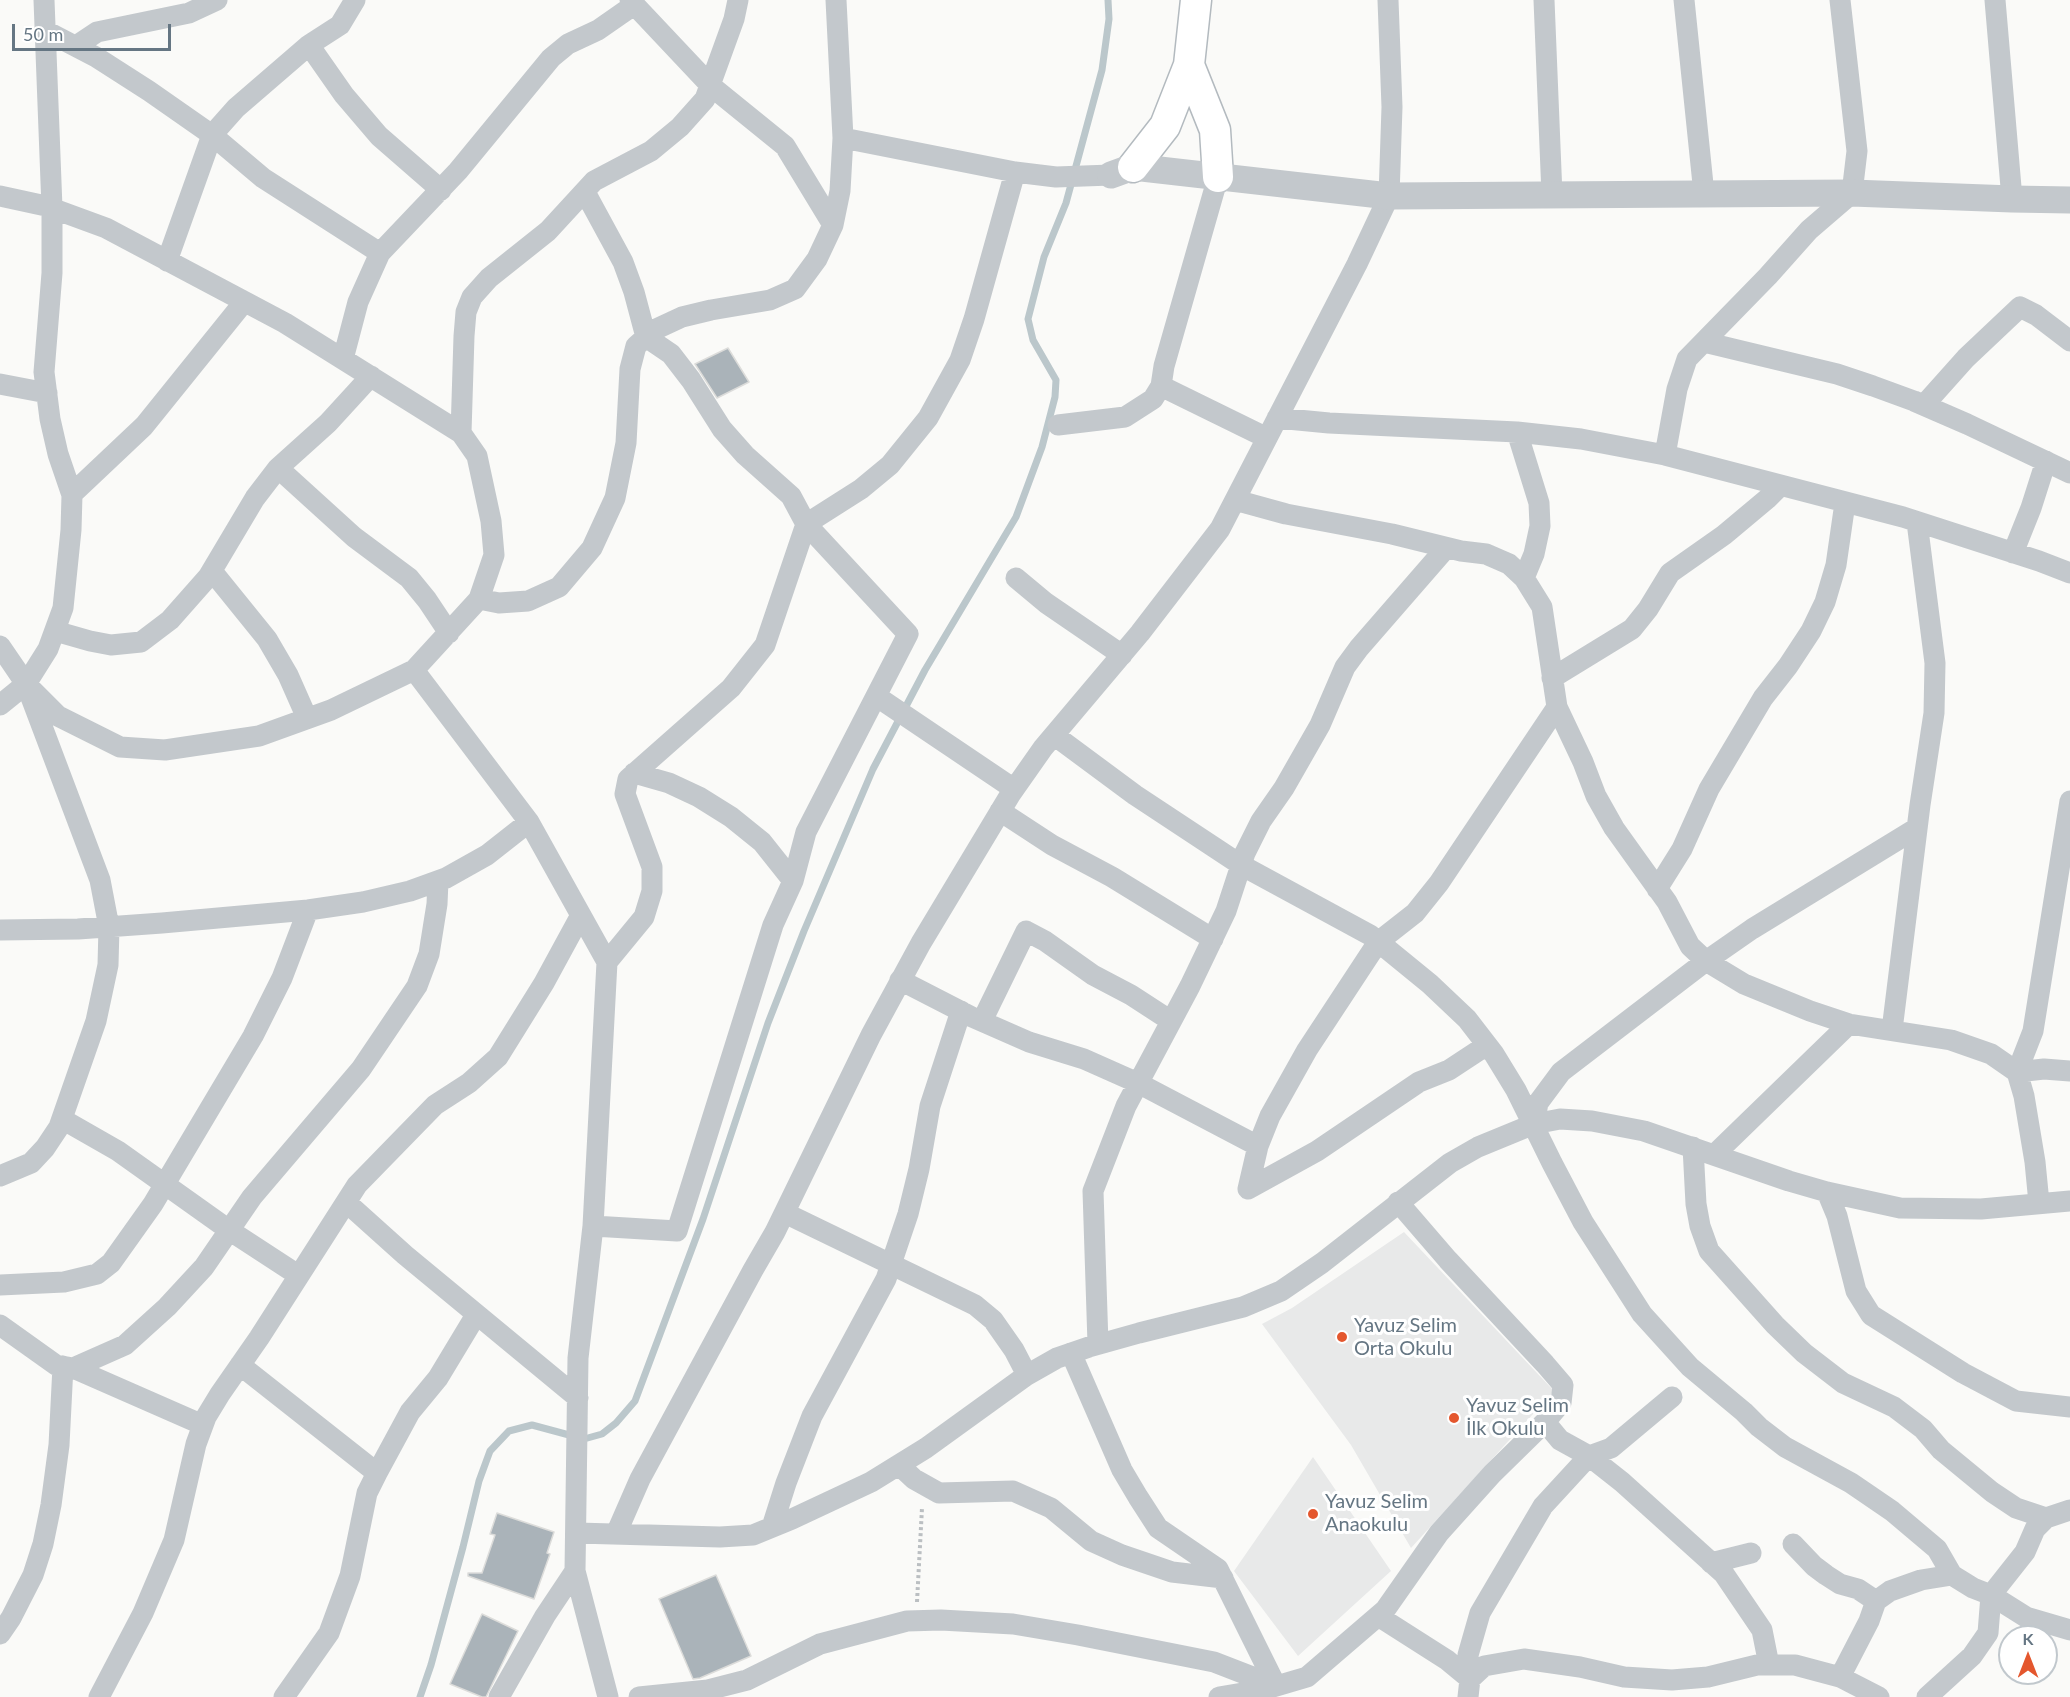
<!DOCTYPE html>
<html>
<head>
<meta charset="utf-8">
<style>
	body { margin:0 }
	#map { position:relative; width:2070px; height:1697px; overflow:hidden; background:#fafaf8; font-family:Lato,sans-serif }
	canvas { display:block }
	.north { position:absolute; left:1998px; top:1625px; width:60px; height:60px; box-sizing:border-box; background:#fff; border:2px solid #c1c8cd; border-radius:50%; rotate:0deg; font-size:16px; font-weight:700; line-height:24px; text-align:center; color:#657683 }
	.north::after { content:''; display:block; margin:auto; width:21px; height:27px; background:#e4572e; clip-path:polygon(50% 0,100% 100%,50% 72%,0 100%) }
	.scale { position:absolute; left:12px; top:24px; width:159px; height:27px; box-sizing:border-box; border:3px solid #657683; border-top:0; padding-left:8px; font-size:18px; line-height:21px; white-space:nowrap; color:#657683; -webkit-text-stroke:4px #fff; paint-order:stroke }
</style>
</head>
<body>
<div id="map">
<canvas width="2070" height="1697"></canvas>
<div class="north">K</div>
<div class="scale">50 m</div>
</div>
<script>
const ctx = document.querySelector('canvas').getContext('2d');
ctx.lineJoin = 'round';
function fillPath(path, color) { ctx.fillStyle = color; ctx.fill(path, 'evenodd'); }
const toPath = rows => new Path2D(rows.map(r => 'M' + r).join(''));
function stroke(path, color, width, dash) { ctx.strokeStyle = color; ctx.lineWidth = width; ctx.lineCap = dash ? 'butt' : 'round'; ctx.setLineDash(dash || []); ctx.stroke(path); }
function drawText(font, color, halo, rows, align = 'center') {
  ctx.font = font + ' Lato,sans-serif'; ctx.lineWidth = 6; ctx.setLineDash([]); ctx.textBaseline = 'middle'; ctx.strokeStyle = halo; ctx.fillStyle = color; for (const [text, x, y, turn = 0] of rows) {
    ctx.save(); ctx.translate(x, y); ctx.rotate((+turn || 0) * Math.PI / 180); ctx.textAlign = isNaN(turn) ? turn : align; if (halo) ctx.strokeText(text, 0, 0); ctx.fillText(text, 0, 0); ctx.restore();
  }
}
fillPath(toPath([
	[1404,1232,1554,1391,1411,1548,1351,1445,1262,1324,1292,1308],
	[1313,1457,1391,1571,1298,1656,1234,1571]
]), '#e8e9e9');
stroke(toPath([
	[420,1697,431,1665,463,1547,479,1481,490,1451,509,1431,532,1425,584,1439,602,1434,616,1423,635,1401,703,1219,768,1023,804,931,873,769,925,670,1016,517,1042,447,1055,397,1056,380,1033,340,1028,319,1044,257,1066,203,1102,70,1109,19,1108,0]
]), '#bbc7cb', 7);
const building = toPath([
	[728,348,749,382,717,398,695,364,728,348],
	[497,1513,554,1532,547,1553,550,1554,534,1599,468,1576,468,1573,482,1573,495,1535,490,1534,497,1513],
	[716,1575,751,1656,700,1678,693,1679,659,1599,716,1575],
	[482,1614,518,1631,486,1697,482,1697,450,1684,482,1614]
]);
fillPath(building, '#aab3b9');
stroke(building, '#dcdcda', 1.5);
const secondary = toPath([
	[1189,65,1215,130,1218,177],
	[1133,167,1165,126,1189,65,1196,0]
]);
stroke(secondary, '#b3babf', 33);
stroke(toPath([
	[917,1602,922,1508]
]), '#bbbfc2', 4, [3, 3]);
stroke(toPath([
	[630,0,711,86,785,146,833,225],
	[1544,0,1552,195],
	[1684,0,1704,194],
	[1995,0,2012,199],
	[46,31,96,57,149,91,212,135,263,178,380,253],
	[309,45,344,95,379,136,441,190],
	[76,46,97,32,189,13,217,0],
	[843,138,1015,172,1056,177,1111,175],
	[585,192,623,262,634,292,646,337,671,354,691,380,722,429,745,455,791,496,806,524,908,634,806,832,793,881,773,925,677,1231,593,1226],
	[0,196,46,206,106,228,285,323,461,433,477,456,491,521,494,555,479,599,414,670,331,710,259,736,165,750,120,747,58,716,26,684,0,646],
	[167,261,212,135,236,108,309,45,340,25,355,0],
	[1704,342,1837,374,1873,386,1914,401,1967,424,2070,473],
	[343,359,358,302,380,253,458,171,551,58,568,44,598,30,634,5],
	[0,384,47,393],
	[1161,386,1267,438],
	[1924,405,1966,358,2020,307,2036,315,2070,341],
	[1277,418,1329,423,1517,432,1581,439,1665,455,1903,517,2039,561,2070,573],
	[1058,425,1125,417,1153,399,1161,386,1164,366,1218,177],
	[1517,432,1539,503,1540,526,1534,554,1524,578],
	[461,433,464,336,466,312,472,297,489,278,548,231,594,181,651,151,680,127,705,99,734,19,738,0],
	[1665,455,1677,389,1687,359,1768,276,1809,230,1852,193,1857,151,1840,0],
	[278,468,354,537,409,578,427,600,449,633],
	[72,494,144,426,244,302],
	[1235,500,1286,514,1392,534,1461,551,1486,554,1509,564,1524,578,1542,607,1557,707,1583,762,1596,796,1614,828,1667,902,1690,946,1706,961,1744,984,1810,1011,1849,1024,1951,1040,1991,1054,2017,1072,2024,1096,2035,1162,2039,1203],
	[2013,553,2031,508,2046,461],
	[212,571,267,639,288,675,307,718],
	[1016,578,1046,603,1122,655],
	[479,599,499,603,528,601,559,587,592,548,615,498,626,443,630,369,636,346,654,330,682,317,711,310,770,300,795,289,817,259,833,225,840,191,843,138,836,0],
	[55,631,90,641,111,645,141,642,170,620,208,577,255,498,278,468,328,423,371,376],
	[414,670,529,822,607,962,593,1226,578,1358,575,1571,608,1697],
	[1552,678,1632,629,1648,609,1670,573,1724,535,1767,499,1780,486],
	[876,696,1014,789],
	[0,705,26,684],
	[1054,735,1135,795,1241,865,1370,935,1430,984,1467,1019,1494,1054,1516,1090,1552,1163,1583,1222,1642,1314,1690,1367,1744,1412,1759,1427,1785,1447,1851,1483,1892,1511,1937,1549,1952,1575,1973,1588,1991,1595,2025,1552,2035,1529,2046,1518,2070,1510],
	[634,773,669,783,699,797,731,817,762,842,793,881],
	[2070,801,2033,1031,2017,1072,2044,1069,2070,1071],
	[1000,811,1052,845,1112,877,1213,939],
	[1657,889,1682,849,1709,789,1763,698,1788,666,1811,631,1825,602,1836,565,1845,503],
	[0,930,78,929,162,923,308,910,363,902,410,891,446,878,487,855,529,822],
	[607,962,644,917,652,891,652,867,625,794,628,779,731,688,765,645,806,524,861,489,890,465,928,418,960,360,974,319,1015,172],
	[900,980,972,1017,1029,1042,1084,1059,1138,1083,1258,1146],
	[982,1021,1026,931,1045,941,1093,975,1131,995,1171,1021],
	[1892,1030,1920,805,1934,713,1935,663,1917,522],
	[62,1119,118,1151,229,1230,298,1275],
	[1534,1124,1538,1103,1561,1072,1706,961,1752,929,1917,828],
	[1693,1147,1696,1204,1700,1226,1709,1251,1775,1325,1804,1353,1843,1383,1894,1407,1923,1429,1941,1450,1992,1492,2016,1508,2046,1518],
	[1714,1155,1849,1024],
	[0,1176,31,1163,45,1148,59,1127,96,1021,108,965,109,927,100,880,26,684,48,649,63,608,71,530,72,495,58,454,50,419,44,372,52,273,52,208,44,0],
	[1248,1189,1258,1146,1270,1116,1307,1050,1378,942,1415,913,1439,883,1557,707],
	[1248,1189,1317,1151,1419,1082,1449,1070,1487,1045],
	[1827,1192,1837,1216,1856,1291,1871,1315,1963,1373,2016,1401,2070,1407],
	[346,1202,405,1255,578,1398],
	[785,1213,975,1305,993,1320,1014,1350,1027,1375],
	[0,1285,64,1282,97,1274,111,1263,153,1204,253,1036,282,978,308,910],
	[0,1325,56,1365,73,1368,125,1345,167,1307,204,1267,252,1197,361,1069,417,986,429,954,437,904,438,881],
	[1098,1344,1093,1191,1126,1106,1190,986,1226,911,1245,853,1261,821,1284,788,1320,725,1345,667,1359,648,1446,548],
	[1071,1353,1122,1470,1138,1497,1158,1528,1218,1569,1276,1686],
	[240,1365,377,1473],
	[73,1368,203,1425],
	[1545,1422,1560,1440,1589,1456,1622,1482,1724,1574,1762,1630,1769,1665],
	[899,1465,914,1479,939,1493,1013,1491,1051,1508,1091,1541,1122,1555,1172,1572,1223,1578],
	[772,1527,786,1483,812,1416,886,1279,908,1214,919,1169,930,1106,961,1011],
	[577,1533,720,1537,753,1535,792,1519,871,1482,926,1448,1027,1375,1057,1358,1089,1347,1139,1333,1243,1307,1281,1291,1322,1263,1450,1163,1478,1147,1534,1124,1560,1119,1592,1121,1644,1131,1789,1181,1827,1192,1900,1208,1981,1209,2070,1201],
	[616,1534,640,1479,753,1270,775,1232,871,1035,921,943,1010,795,1043,748,1140,633,1220,529,1357,264,1389,196,1392,107,1388,0],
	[1793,1544,1814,1566,1826,1575,1840,1584,1858,1589,1876,1601],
	[1711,1563,1751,1553],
	[1378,1616,1447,1660,1470,1679],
	[0,1634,11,1618,33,1575,43,1544,51,1505,59,1445,63,1366],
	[1840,1677,1869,1621,1876,1601,1890,1591,1921,1580,1952,1575],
	[1470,1679,1468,1655,1480,1613,1543,1506,1589,1456,1611,1448,1672,1397],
	[99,1697,143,1613,174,1540,196,1444,206,1417,220,1394,259,1338,357,1185,435,1105,469,1083,498,1057,544,983,581,915],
	[284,1697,329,1633,350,1576,367,1493,377,1473,410,1412,438,1378,476,1315],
	[499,1697,545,1616,575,1571],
	[639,1697,708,1690,747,1680,820,1644,907,1621,941,1620,1013,1624,1078,1635,1214,1662,1276,1686],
	[1219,1697,1266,1689,1307,1677,1378,1616,1385,1610,1439,1533,1492,1474,1545,1422,1561,1403,1563,1385,1545,1364,1448,1260,1398,1202],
	[1468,1697,1470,1679,1484,1666,1524,1659,1580,1667,1624,1677,1672,1680,1708,1677,1757,1665,1795,1665,1840,1677,1879,1697],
	[1927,1697,1972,1656,1988,1633,1991,1595,2026,1617,2070,1630]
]), '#c3c8cc', 21);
stroke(toPath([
	[1111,175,1133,167,1389,196,1852,193,2012,199,2070,200]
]), '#c3c8cc', 27);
stroke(secondary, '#fff', 30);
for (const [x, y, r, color] of [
	[1342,1337,6,"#e4572e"],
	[1454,1418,6,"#e4572e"],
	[1313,1514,6,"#e4572e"]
]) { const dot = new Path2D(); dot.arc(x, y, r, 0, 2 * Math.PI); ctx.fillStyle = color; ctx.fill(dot); stroke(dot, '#fff', 2); }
drawText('20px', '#657683', '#fff', [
	["Yavuz Selim",1354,1326],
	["Orta Okulu",1354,1349],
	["Yavuz Selim",1466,1406],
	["İlk Okulu",1466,1429],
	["Yavuz Selim",1325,1502],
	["Anaokulu",1325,1525]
], 'left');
</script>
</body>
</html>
